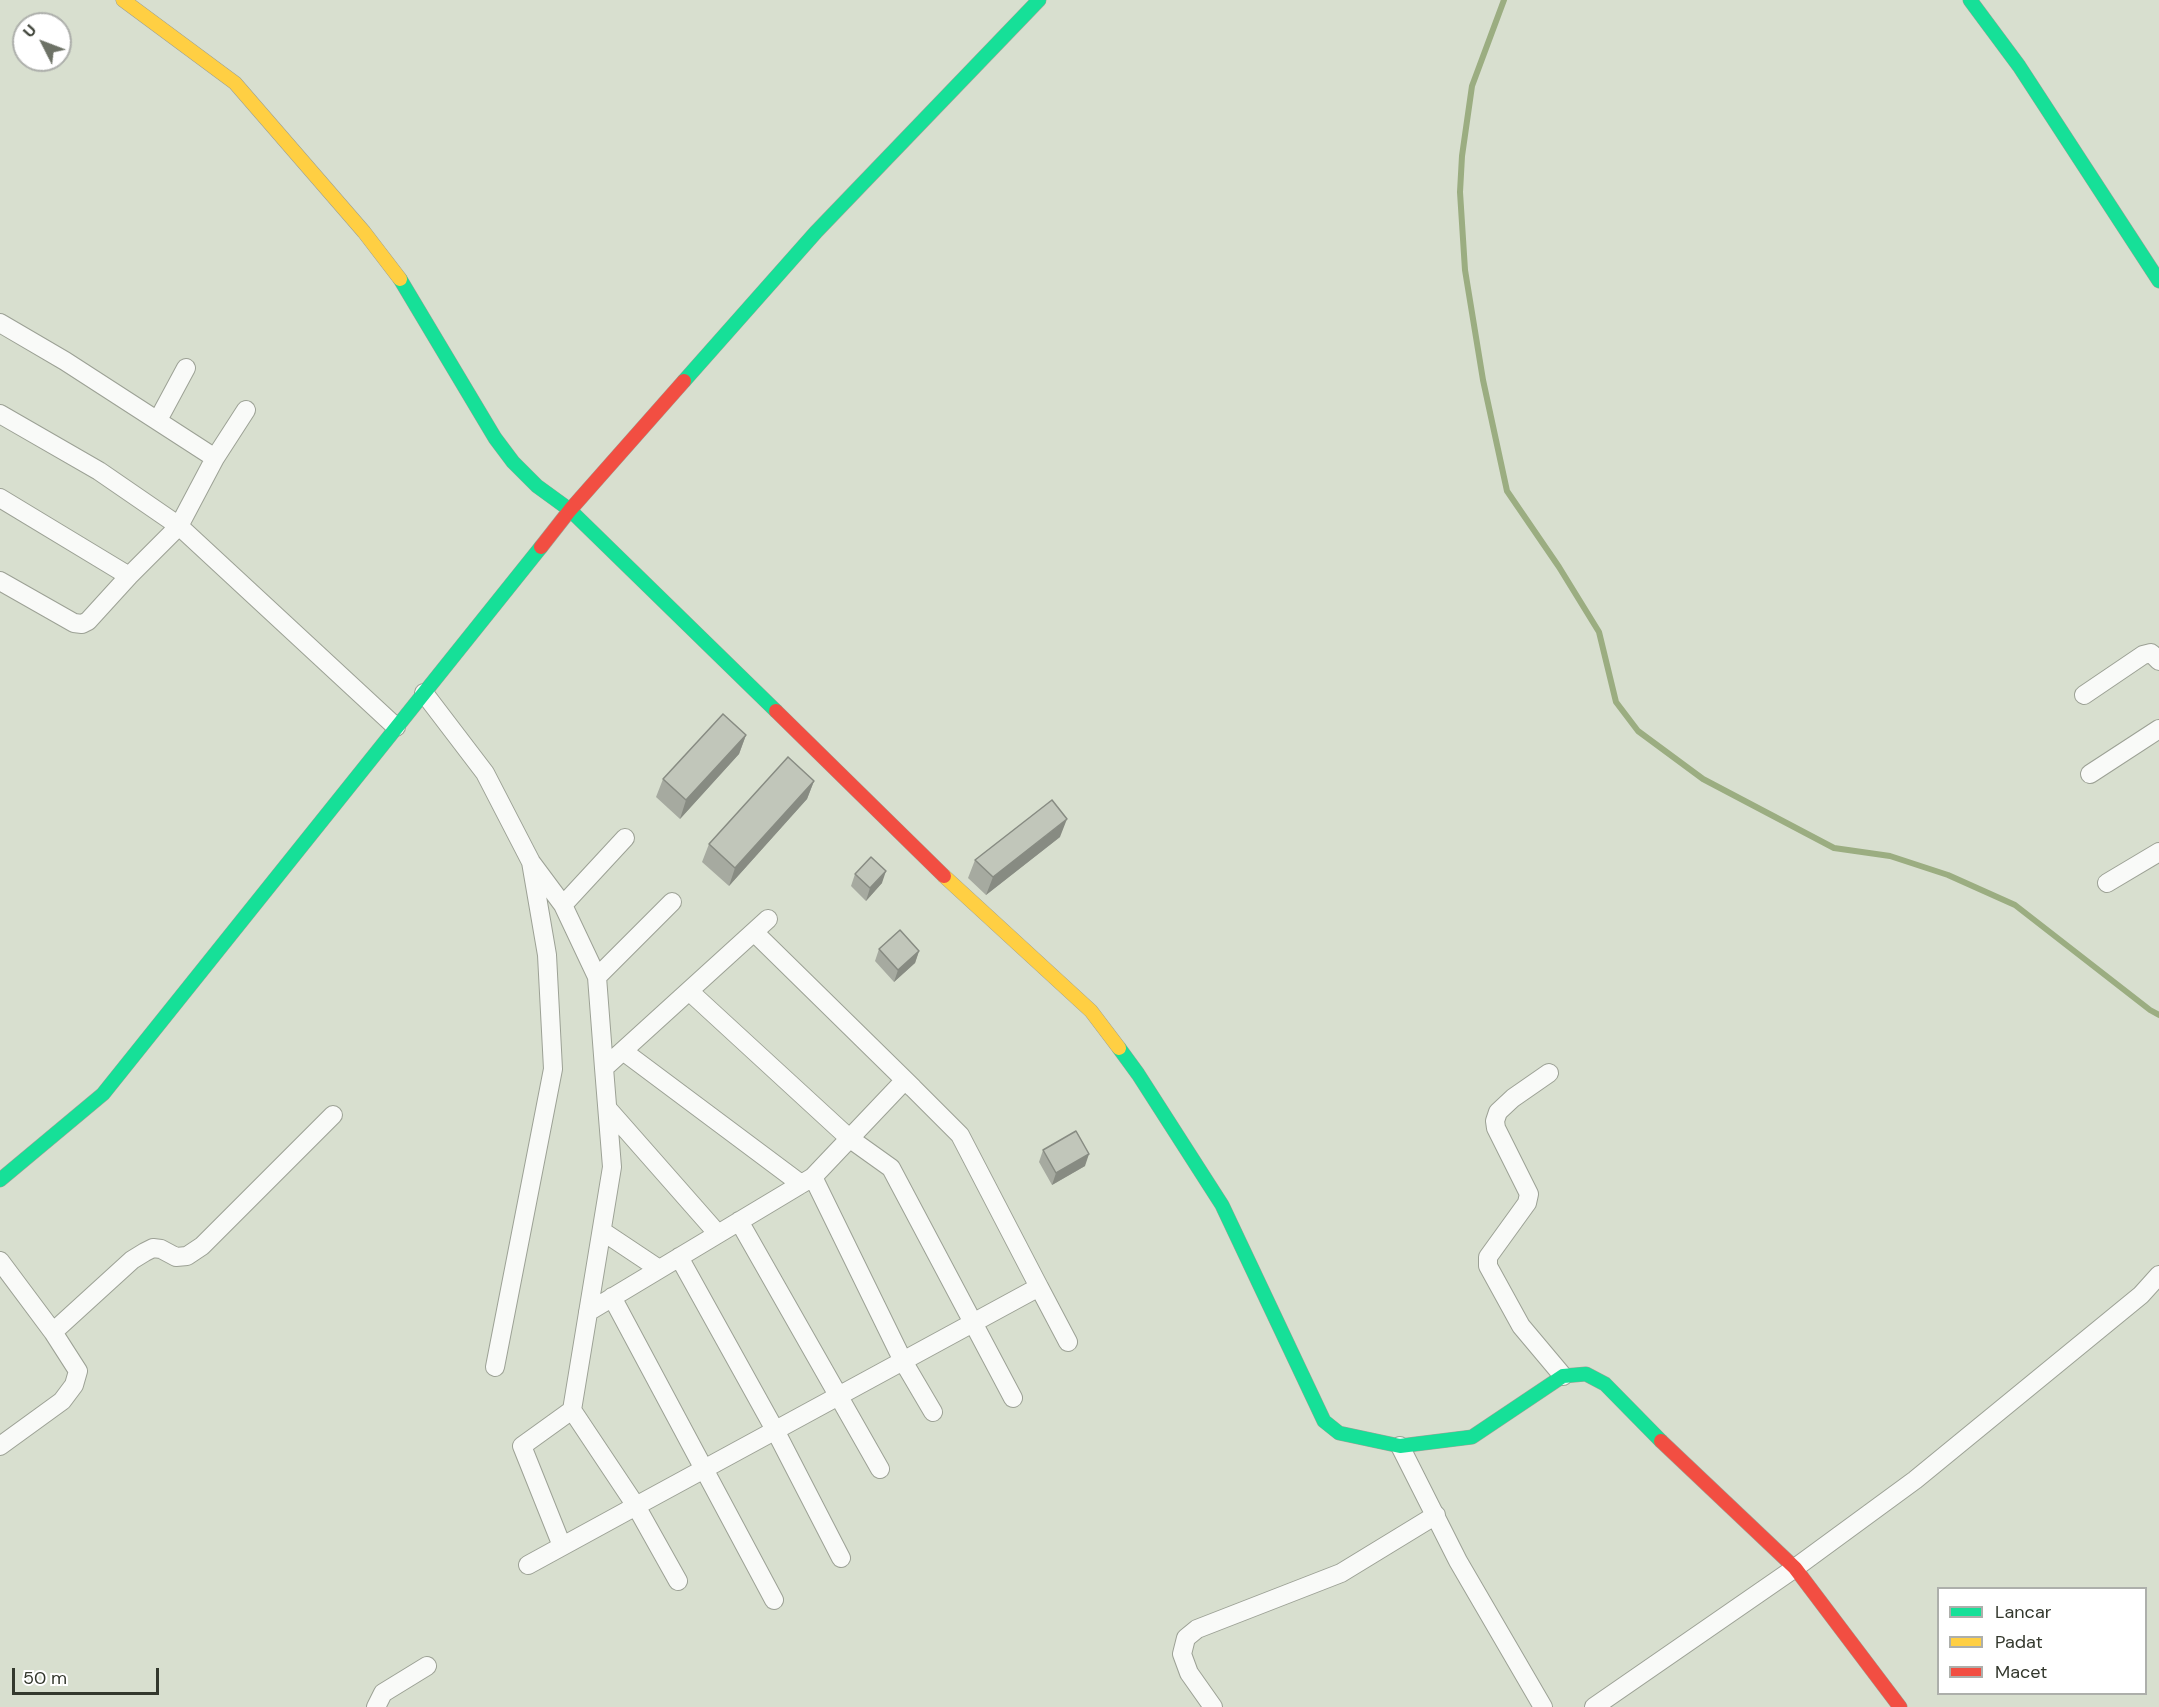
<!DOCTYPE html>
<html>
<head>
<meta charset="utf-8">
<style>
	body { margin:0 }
	#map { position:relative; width:2159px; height:1707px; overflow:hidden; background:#d8dfcf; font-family:"DM Sans",sans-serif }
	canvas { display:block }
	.legend { position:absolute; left:1937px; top:1587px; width:210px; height:108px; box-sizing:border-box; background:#fff; border:2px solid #adafab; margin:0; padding:8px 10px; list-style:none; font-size:18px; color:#33382d }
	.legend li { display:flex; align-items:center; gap:12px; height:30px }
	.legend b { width:30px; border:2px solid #adafab }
	.north { position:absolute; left:12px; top:12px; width:60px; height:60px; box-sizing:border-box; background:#fff; border:2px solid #adafab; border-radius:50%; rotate:312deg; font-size:16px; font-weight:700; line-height:24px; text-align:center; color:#33382d }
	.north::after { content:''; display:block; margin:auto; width:21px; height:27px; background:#6d7266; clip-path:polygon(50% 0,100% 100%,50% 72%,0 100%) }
	.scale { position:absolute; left:12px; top:1668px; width:147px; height:27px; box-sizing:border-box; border:3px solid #33382d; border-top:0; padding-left:8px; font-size:18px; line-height:21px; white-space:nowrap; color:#33382d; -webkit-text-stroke:4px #fff; paint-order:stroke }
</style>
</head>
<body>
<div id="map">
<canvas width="2159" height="1707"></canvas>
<ul class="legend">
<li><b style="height:8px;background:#16e098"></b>Lancar</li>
<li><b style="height:8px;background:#ffcf43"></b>Padat</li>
<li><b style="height:8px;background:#f24e42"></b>Macet</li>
</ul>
<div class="north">U</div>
<div class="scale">50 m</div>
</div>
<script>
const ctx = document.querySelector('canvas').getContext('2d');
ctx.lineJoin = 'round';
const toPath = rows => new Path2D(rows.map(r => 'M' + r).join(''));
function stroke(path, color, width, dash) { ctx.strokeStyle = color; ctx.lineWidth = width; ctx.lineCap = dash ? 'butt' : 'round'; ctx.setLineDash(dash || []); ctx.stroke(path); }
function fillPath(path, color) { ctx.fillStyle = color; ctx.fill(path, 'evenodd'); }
stroke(toPath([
	[1504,0,1472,86,1462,156,1460,192,1465,270,1483,380,1507,491,1559,567,1599,632,1616,702,1638,731,1703,779,1834,848,1890,856,1948,875,2015,905,2150,1010,2159,1015]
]), '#9bad81', 6);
const street = toPath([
	[0,323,65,361,215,458],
	[0,414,99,471,179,526,396,727],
	[158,420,186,368],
	[0,498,129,576],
	[0,581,74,623,82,624,88,621,129,576,179,526,215,458,246,410],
	[424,693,485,773,531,862,563,905,625,838],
	[2084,695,2143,655,2151,653,2159,661],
	[2090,774,2159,729],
	[2107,883,2159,852],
	[563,905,597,977,672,902],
	[754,932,913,1088],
	[597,977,604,1068,768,919],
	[689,991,849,1138,891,1168,1013,1398],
	[623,1051,801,1184],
	[1549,1073,1513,1098,1498,1112,1495,1121,1496,1128,1529,1194,1527,1203,1488,1257,1488,1266,1521,1326,1563,1376],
	[608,1109,718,1234],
	[813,1177,903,1361,933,1412],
	[739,1221,880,1469],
	[602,1231,659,1269],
	[679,1257,775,1430,841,1558],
	[0,1261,53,1332,78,1371,74,1385,62,1401,0,1446],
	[1039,1287,1068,1342],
	[612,1297,774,1600],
	[588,1312,813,1177,905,1080,960,1135,1039,1287,636,1506,678,1581],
	[53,1332,132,1260,145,1252,153,1248,161,1249,176,1257,187,1256,202,1246,333,1115],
	[495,1367,553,1069,547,955,531,862],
	[1400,1446,1458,1561,1543,1707],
	[562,1546,522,1446,572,1410],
	[528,1565,636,1506,572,1410,612,1167,604,1068],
	[376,1707,383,1693,427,1666],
	[1213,1707,1189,1673,1182,1654,1186,1638,1197,1629,1341,1573,1436,1515],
	[1594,1707,1795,1568,1915,1480,2141,1295,2159,1275]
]);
const fast = toPath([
	[1970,0,2019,66,2159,281],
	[400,279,495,438,513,462,537,486,570,510,776,711],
	[684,381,816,232,1039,0],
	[1119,1048,1138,1074,1222,1205,1324,1421,1339,1433,1400,1446,1472,1437,1563,1376,1586,1374,1605,1384,1661,1441],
	[0,1180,103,1094,541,547]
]);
const slow = toPath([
	[123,0,235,83,364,232,400,279],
	[944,876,1091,1011,1119,1048]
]);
const jam = toPath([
	[541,547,570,510,684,381],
	[776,711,944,876],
	[1661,1441,1795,1568,1900,1707]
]);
stroke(street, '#9ca195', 20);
stroke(fast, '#9ca195', 15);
stroke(slow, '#9ca195', 15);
stroke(jam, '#9ca195', 15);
stroke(street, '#f9faf8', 18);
stroke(fast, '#16e098', 14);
stroke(slow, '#ffcf43', 14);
stroke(jam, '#f24e42', 14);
fillPath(toPath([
	[746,735,739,754,680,819,656,797,663,779],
	[814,781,807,799,729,886,702,862,709,844],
	[1060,837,986,895,968,878,975,860],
	[855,874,882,883,866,901,851,886],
	[879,949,919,951,915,963,894,982,875,961],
	[1043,1150,1085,1166,1052,1185,1039,1162]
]), '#a6aaa0');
fillPath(toPath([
	[746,735,739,754,680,819,686,800],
	[814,781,807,799,729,886,735,868],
	[1067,819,1060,837,986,895,993,877],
	[886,871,882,883,866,901,870,888],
	[919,951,915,963,894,982,898,970],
	[1089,1154,1085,1166,1052,1185,1056,1173]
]), '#878b82');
const building = toPath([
	[723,714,746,735,686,800,663,779,723,714],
	[788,757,814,781,735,868,709,844,788,757],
	[1052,800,1067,819,993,877,975,860,1052,800],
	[871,857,886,871,870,888,855,874,871,857],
	[900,930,919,951,898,970,879,949,900,930],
	[1076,1131,1089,1154,1056,1173,1043,1150,1076,1131]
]);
fillPath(building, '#c1c6ba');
stroke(building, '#878b82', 1.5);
</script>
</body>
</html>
